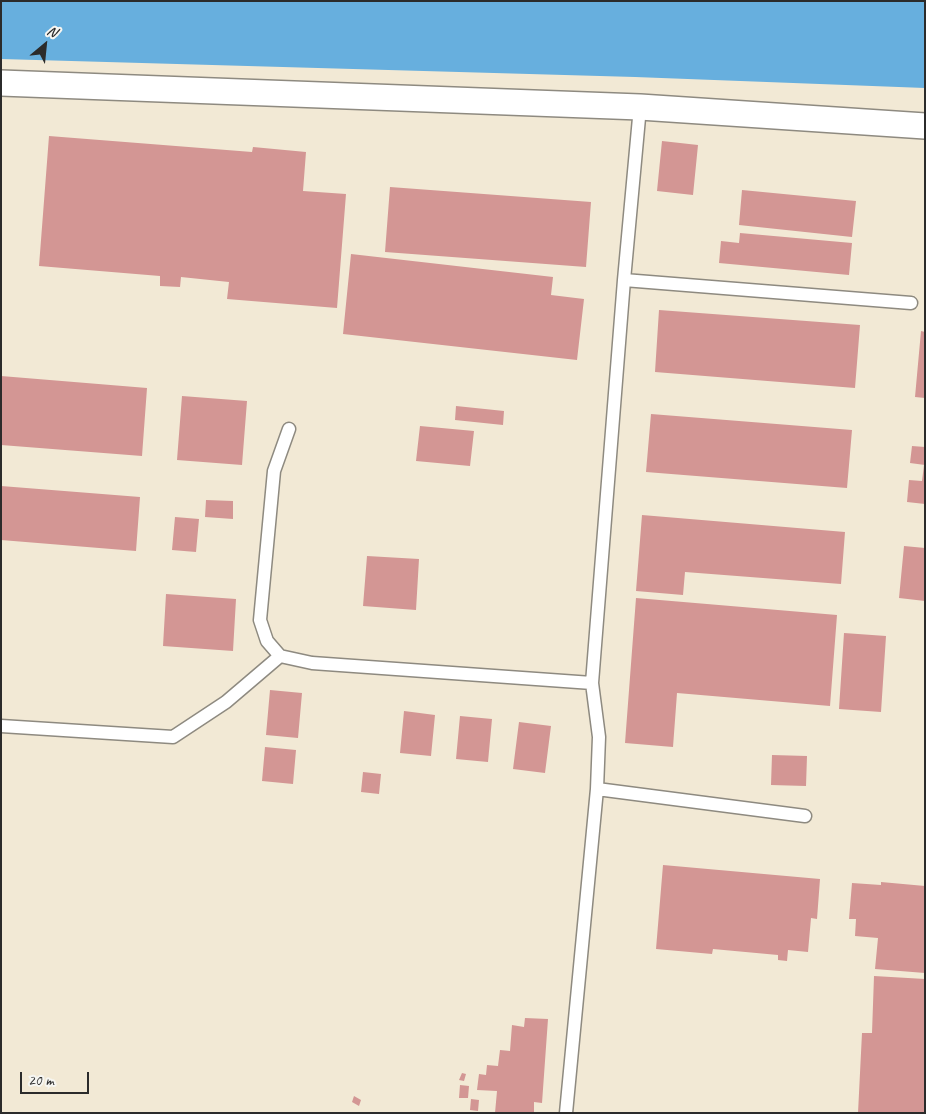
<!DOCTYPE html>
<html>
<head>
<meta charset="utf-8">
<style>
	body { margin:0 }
	#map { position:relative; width:926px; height:1114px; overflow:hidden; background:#f2e9d5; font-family:Caveat,sans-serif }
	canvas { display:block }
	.frame { position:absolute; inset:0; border:2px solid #2b2b2b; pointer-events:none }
	.north { position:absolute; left:20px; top:20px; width:50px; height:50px; -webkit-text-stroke:4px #f6f6f2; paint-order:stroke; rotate:28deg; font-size:14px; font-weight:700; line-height:20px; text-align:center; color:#2b2b2b }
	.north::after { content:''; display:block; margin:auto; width:18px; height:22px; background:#2b2b2b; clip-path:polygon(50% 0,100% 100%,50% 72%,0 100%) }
	.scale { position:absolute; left:20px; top:1072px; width:69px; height:22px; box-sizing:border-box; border:2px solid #2b2b2b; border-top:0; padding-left:6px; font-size:15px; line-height:18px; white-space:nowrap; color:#2b2b2b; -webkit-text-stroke:4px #f6f6f2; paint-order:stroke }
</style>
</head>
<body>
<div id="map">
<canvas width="926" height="1114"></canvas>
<div class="frame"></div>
<div class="north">N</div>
<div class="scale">20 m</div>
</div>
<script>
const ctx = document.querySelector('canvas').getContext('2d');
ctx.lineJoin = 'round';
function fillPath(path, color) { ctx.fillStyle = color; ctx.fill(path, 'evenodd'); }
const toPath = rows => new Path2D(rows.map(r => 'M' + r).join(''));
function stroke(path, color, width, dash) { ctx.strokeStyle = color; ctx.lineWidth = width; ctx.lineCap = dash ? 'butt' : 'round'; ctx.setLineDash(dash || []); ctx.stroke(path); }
fillPath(toPath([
	[1,1,925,1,925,88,635,77,1,59]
]), '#67afde');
fillPath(toPath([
	[49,136,252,152,253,147,306,152,303,191,346,194,337,308,227,299,229,282,181,277,180,287,160,286,160,276,39,266],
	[662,141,698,145,693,195,657,191],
	[390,187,591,202,586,267,385,252],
	[742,190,856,201,852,237,739,225],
	[740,233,852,243,849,275,719,263,721,241,739,243],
	[351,254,553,277,551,295,584,299,577,360,343,334],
	[659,310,860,325,855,388,655,372],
	[921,331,925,332,925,398,915,397],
	[1,376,147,388,142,456,1,445],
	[182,396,247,401,242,465,177,460],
	[456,406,504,411,503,425,455,420],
	[651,414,852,430,847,488,646,472],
	[420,426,474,431,470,466,416,461],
	[912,446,925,447,925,465,910,463],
	[924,465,925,465,925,504,907,502,909,480,922,481],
	[1,486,140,497,136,551,1,540],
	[206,500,233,501,233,519,205,517],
	[642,515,845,532,841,584,685,572,683,595,636,591],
	[175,517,199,519,196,552,172,550],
	[904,546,925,548,925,601,899,598],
	[367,556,419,559,416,610,363,606],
	[166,594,236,599,233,651,163,646],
	[636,598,837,615,830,706,677,693,673,747,625,743],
	[844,633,886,636,881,712,839,709],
	[270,690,302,693,298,738,266,735],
	[404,711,435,715,431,756,400,753],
	[460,716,492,719,488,762,456,759],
	[519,722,551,726,545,773,513,769],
	[265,747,296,750,293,784,262,781],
	[772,755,807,756,806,786,771,785],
	[363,772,381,774,379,794,361,792],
	[663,865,820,879,817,919,811,918,808,952,788,950,787,961,778,960,778,955,713,949,712,954,656,949],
	[881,882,925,886,925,973,875,969,878,938,855,936,856,919,849,919,852,883,881,885],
	[874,976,925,979,925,1113,858,1113,862,1033,872,1033],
	[525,1018,548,1019,542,1103,534,1102,534,1113,495,1113,497,1091,477,1090,479,1074,486,1075,487,1065,498,1066,500,1050,510,1051,512,1025,524,1027],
	[462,1073,466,1074,464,1081,459,1080],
	[460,1085,469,1086,468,1098,459,1098],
	[354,1096,361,1100,359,1106,352,1102],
	[471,1099,479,1100,478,1111,470,1110]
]), '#d39694');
const lane = toPath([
	[624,280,911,303],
	[289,429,274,471,260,620,267,641,280,656,312,663,592,683],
	[1,726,173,737,226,702,280,656],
	[597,789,805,816],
	[566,1113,597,789,599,737,592,683,624,280,640,107]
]);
const street = toPath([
	[1,83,640,107,925,126]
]);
stroke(lane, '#8e8a80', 15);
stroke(street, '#8e8a80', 28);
stroke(lane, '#fff', 12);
stroke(street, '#fff', 25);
</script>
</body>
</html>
